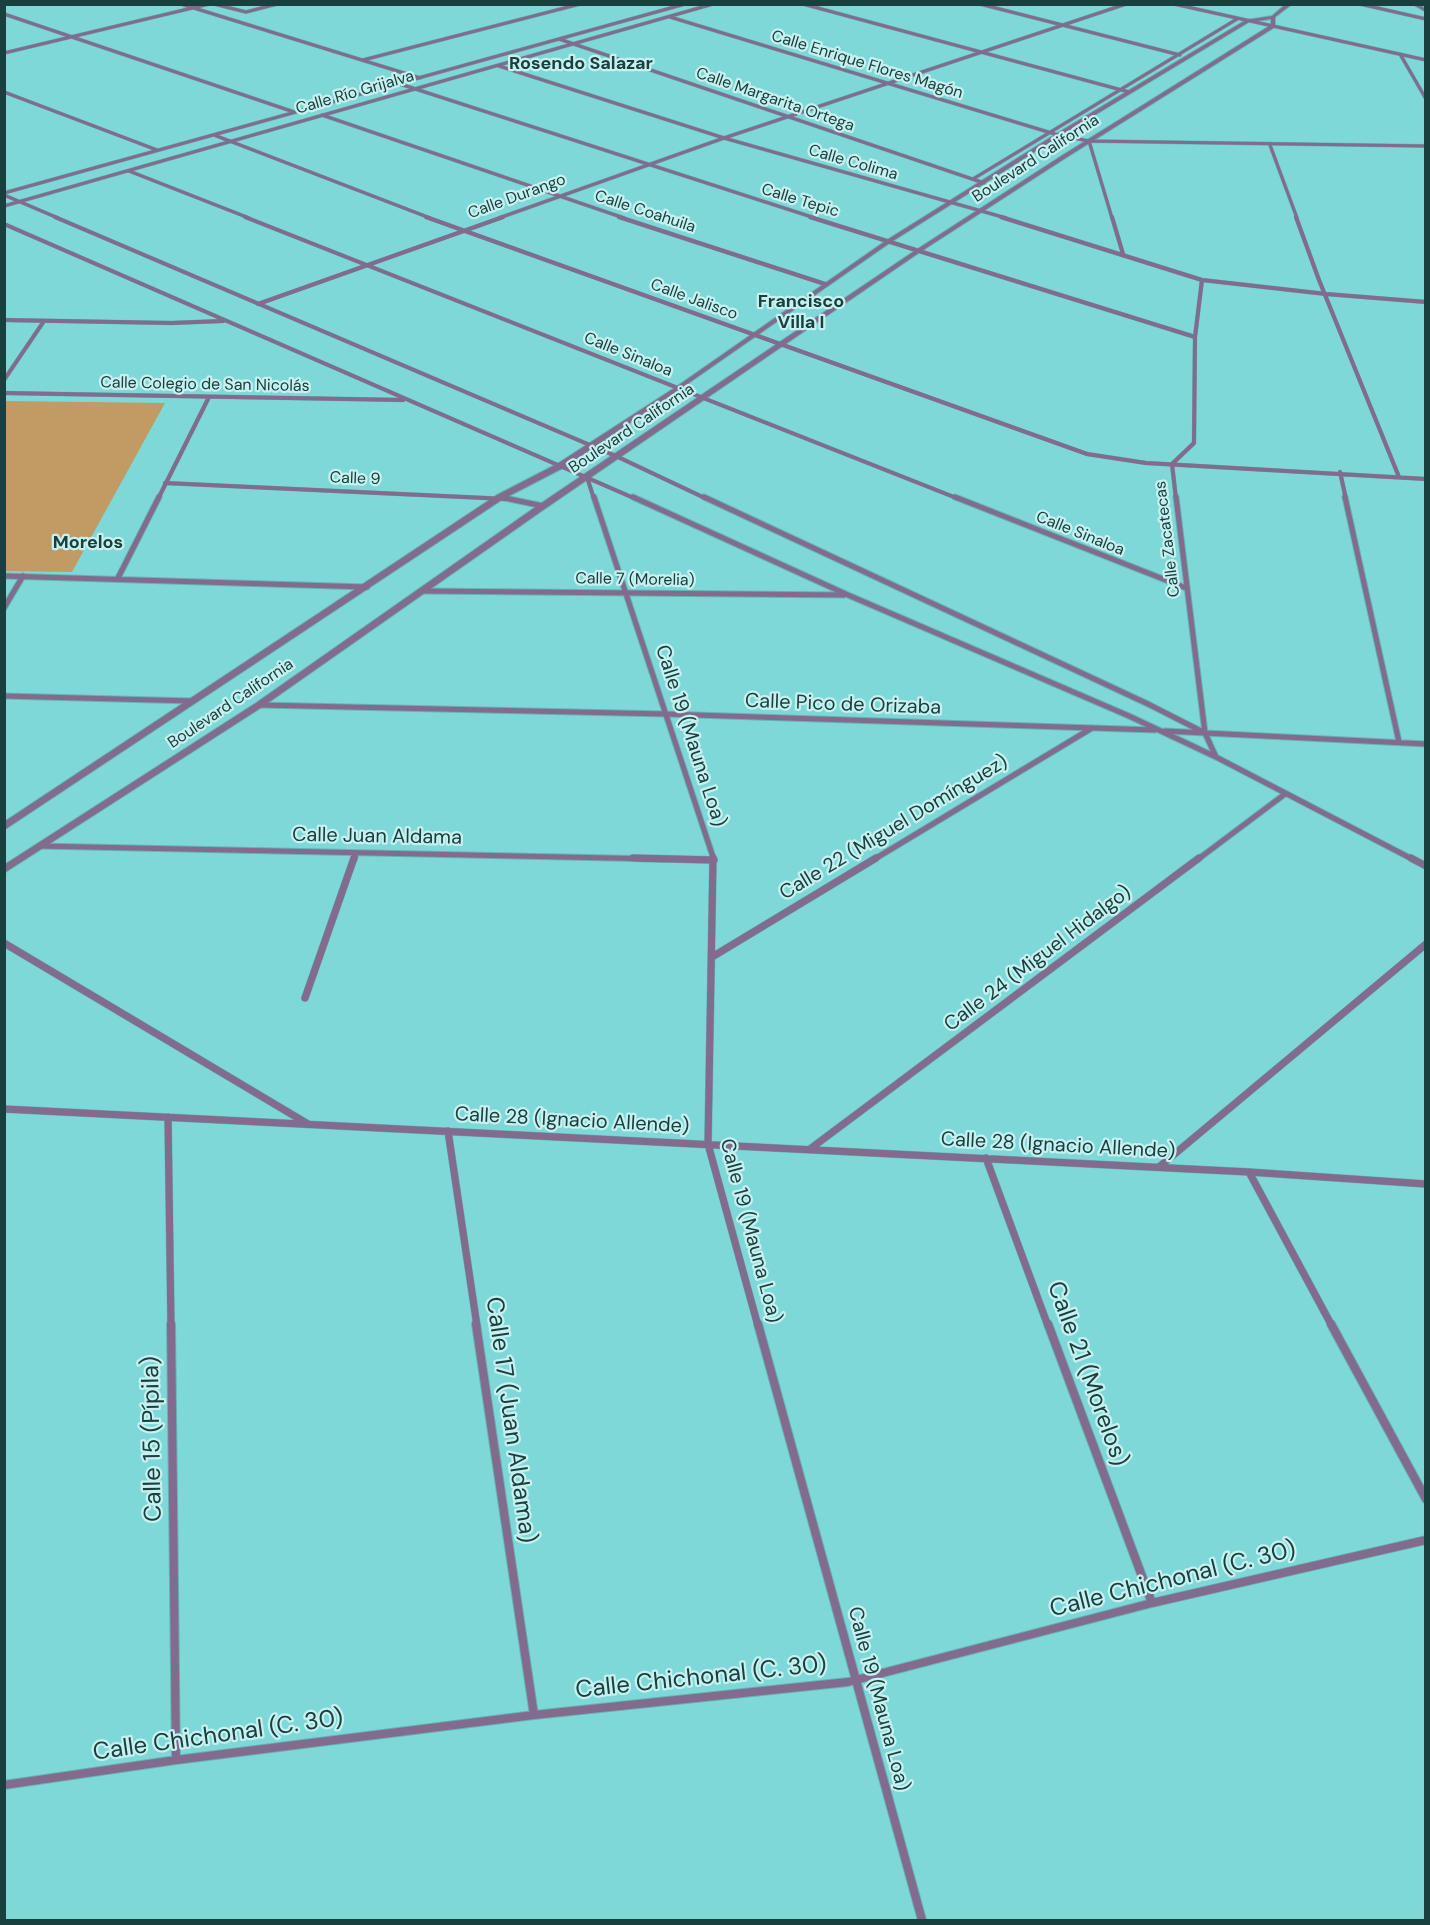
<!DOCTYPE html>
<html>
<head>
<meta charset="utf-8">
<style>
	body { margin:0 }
	#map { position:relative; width:1430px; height:1925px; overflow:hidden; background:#7ed8d7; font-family:"DM Sans",sans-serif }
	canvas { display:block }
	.frame { position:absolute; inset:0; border:6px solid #19403f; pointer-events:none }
</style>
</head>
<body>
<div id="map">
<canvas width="1430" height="1925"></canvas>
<div class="frame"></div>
</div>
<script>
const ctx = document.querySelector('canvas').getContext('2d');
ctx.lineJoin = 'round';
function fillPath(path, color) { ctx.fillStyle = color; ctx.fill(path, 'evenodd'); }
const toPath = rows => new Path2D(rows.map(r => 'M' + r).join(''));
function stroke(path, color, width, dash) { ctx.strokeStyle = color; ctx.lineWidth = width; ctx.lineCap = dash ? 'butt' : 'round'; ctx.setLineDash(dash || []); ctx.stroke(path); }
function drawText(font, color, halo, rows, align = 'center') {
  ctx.font = font + ' "DM Sans",sans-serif'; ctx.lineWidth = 4.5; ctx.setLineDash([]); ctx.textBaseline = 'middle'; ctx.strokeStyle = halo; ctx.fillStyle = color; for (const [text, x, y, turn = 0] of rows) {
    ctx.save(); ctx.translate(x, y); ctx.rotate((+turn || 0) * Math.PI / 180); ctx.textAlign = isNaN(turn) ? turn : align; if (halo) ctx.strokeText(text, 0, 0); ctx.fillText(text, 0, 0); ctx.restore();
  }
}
fillPath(toPath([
	[5,401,165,403,72,572,5,571]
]), '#c29b64');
const minorFar4 = toPath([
	[181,4,420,78],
	[214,4,246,12,277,4],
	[803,4,1129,92],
	[980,4,1180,55],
	[1174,4,1426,60],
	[1360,4,1426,19],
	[4,14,294,112],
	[670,17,1058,135,1089,141,1426,146],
	[559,39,984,183],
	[4,53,209,4],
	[1400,54,1426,99],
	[363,60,580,4],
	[499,66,724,138,1006,218],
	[400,84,815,218],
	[4,92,157,150],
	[322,115,624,218],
	[214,135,430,218],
	[1089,141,1112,218],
	[1270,145,1297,218],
	[129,171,249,218],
	[973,179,1237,19],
	[4,193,685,4],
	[4,195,58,218],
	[4,206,713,4],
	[499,218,724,138,1126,4]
]);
const minorFar3 = toPath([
	[55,217,618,457,707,499],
	[245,217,959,499],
	[426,217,1087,454,1146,463,1426,479],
	[619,217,825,284],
	[810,217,1195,337],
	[1001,217,1202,280,1326,294,1426,302],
	[1112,217,1123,254],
	[1296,217,1319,280,1399,477],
	[4,224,636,499],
	[258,304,503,217],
	[4,320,171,323,223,321],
	[4,380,44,321],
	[4,393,403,400],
	[1340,472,1346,499],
	[587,477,594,499],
	[165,483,507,499],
	[158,499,209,397],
	[1176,499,1172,464,1194,443,1195,337,1202,280]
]);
const minorFar2 = toPath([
	[500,497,543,506],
	[594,497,714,860],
	[633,497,848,595,1129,716,1216,757,1414,860],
	[704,497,1148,704,1205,733],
	[955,497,1186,588],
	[1176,497,1205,733,1216,757],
	[1345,497,1399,742],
	[4,576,367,587],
	[118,578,159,497],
	[422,591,844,595],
	[4,608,23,576],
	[4,696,193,701],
	[259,705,665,714,1155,730],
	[1165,731,1426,744],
	[39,846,706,860],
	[354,860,356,854],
	[873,860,1092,728],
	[1197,860,1285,794]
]);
const minorFar1 = toPath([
	[633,858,714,860],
	[713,858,708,1144,758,1326],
	[1411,858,1426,866],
	[4,943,308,1124],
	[712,957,876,858],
	[305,998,354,858],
	[4,1109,1249,1172,1426,1184],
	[168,1117,171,1326],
	[448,1131,477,1326],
	[810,1149,1199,858],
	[986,1158,1048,1326],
	[1159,1167,1426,944],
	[1249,1172,1332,1326]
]);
const minor = toPath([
	[171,1324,176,1760],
	[476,1324,534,1715],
	[758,1324,922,1920],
	[1048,1324,1152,1603],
	[1331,1324,1426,1499],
	[4,1785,176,1760,534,1715,848,1682,1152,1603,1426,1540]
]);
const tertiary = toPath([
	[1286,4,1292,4,1275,17,1275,27,1067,157,920,252,543,510,262,707,4,873,4,865,256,703,537,506,916,250,1063,155,1271,25,1271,19,1249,22,1060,136,891,242,680,389,563,468,503,499,4,830,4,822,497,495,557,464,676,387,887,240,1056,134,1246,20,1272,16,1286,4],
	[1418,4,1426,9,1426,12,1412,4,1418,4]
]);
stroke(minorFar4, '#66b4b3', 4);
stroke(minorFar3, '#66b4b3', 4.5);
stroke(minorFar2, '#66b4b3', 7);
stroke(minorFar1, '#66b4b3', 8);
stroke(minor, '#66b4b3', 10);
stroke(tertiary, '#66b4b3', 2);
stroke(minorFar4, '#826b8c', 3);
stroke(minorFar3, '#826b8c', 4);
stroke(minorFar2, '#826b8c', 5);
stroke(minorFar1, '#826b8c', 7);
stroke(minor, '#826b8c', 8);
fillPath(tertiary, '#826b8c');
drawText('16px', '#19403f', '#c7f0f0', [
	["Calle Enrique Flores Magón",867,65,17],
	["Calle Río Grijalva",355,93,-16],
	["Calle Margarita Ortega",775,100,19],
	["Boulevard California",1036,159,-33],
	["Calle Colima",853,163,16],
	["Calle Durango",517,197,-20],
	["Calle Tepic",800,201,17],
	["Calle Coahuila",645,212,18],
	["Calle Jalisco",694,300,20],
	["Calle Sinaloa",628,355,22],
	["Calle Colegio de San Nicolás",205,385,1],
	["Boulevard California",632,429,-34],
	["Calle 9",355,479,2],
	["Calle Sinaloa",1080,534,22],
	["Calle Zacatecas",1168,539,-97],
	["Calle 7 (Morelia)",635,580,1],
	["Boulevard California",231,704,-34]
]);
drawText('bold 18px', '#19403f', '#c7f0f0', [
	["Rosendo Salazar",581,64],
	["Francisco",801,302],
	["Villa I",801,323],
	["Morelos",88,543]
]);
drawText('20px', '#19403f', '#c7f0f0', [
	["Calle Pico de Orizaba",843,705,2],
	["Calle 19 (Mauna Loa)",690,736,72],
	["Calle 22 (Miguel Domínguez)",894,828,-31],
	["Calle Juan Aldama",377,837,1],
	["Calle 24 (Miguel Hidalgo)",1038,959,-37],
	["Calle 28 (Ignacio Allende)",572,1121,3],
	["Calle 28 (Ignacio Allende)",1058,1146,3],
	["Calle 19 (Mauna Loa)",750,1231,75],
	["Calle 19 (Mauna Loa)",878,1699,75]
]);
drawText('24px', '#19403f', '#c7f0f0', [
	["Calle 21 (Morelos)",1087,1374,70],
	["Calle 17 (Juan Aldama)",510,1420,82],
	["Calle 15 (Pípila)",153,1439,-91],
	["Calle Chichonal (C. 30)",1173,1580,-14],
	["Calle Chichonal (C. 30)",701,1678,-6],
	["Calle Chichonal (C. 30)",218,1736,-8]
]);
</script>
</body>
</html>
